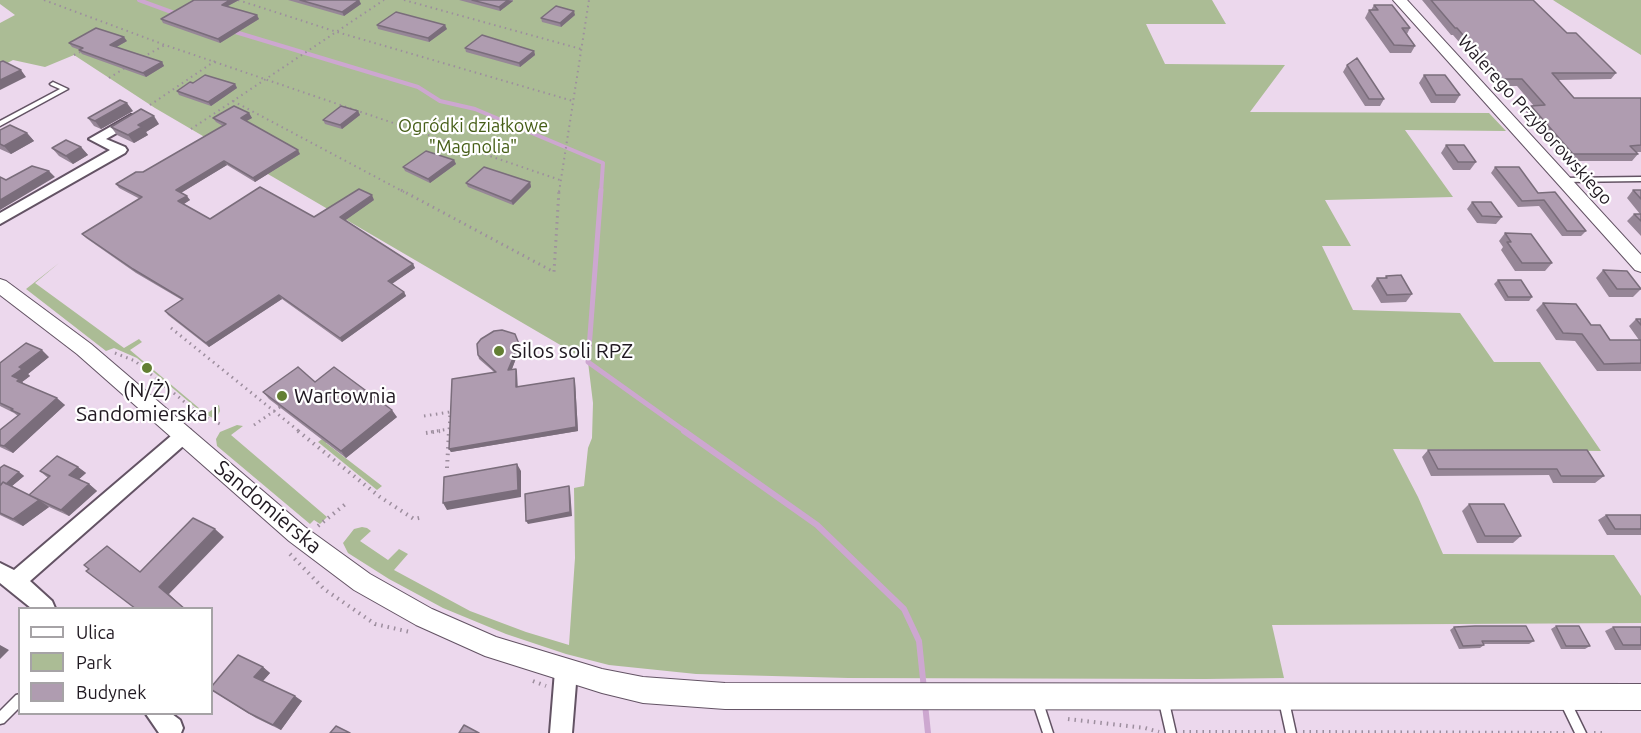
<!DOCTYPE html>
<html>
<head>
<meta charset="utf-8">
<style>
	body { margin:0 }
	#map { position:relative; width:1641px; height:733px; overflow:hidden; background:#ecd8ed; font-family:Ubuntu,sans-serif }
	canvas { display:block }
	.legend { position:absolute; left:18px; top:607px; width:195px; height:108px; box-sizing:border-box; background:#fff; border:2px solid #a6a3a6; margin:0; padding:8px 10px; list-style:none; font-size:18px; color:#201921 }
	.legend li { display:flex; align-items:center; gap:12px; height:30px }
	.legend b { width:30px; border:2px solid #a6a3a6 }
</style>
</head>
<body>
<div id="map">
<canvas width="1641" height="733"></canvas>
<ul class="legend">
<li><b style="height:8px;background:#fff"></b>Ulica</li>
<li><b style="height:16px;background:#abbc95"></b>Park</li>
<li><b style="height:16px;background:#af9cb0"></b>Budynek</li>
</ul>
</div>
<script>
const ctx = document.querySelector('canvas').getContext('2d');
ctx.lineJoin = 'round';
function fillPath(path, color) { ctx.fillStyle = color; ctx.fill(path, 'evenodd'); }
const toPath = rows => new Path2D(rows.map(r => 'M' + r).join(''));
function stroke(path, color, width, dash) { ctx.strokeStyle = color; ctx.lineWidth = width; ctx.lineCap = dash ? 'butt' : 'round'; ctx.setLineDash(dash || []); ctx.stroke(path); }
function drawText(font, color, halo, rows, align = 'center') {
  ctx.font = font + ' Ubuntu,sans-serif'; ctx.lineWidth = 4.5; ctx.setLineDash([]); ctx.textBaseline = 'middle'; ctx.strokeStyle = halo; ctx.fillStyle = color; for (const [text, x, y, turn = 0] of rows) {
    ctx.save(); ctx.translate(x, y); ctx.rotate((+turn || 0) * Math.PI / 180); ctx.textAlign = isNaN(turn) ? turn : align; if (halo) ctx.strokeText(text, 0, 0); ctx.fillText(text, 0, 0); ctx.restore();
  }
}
fillPath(toPath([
	[0,0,1212,0,1226,24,1146,24,1165,64,1285,65,1250,112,1489,113,1506,131,1405,130,1453,197,1325,200,1351,246,1322,246,1353,310,1460,313,1494,362,1540,362,1601,451,1393,449,1418,497,1443,554,1614,555,1641,596,1641,623,1272,625,1284,678,1206,679,848,678,696,674,609,665,566,654,506,634,443,608,389,579,348,553,343,543,354,529,362,527,367,528,371,531,360,541,388,560,399,549,408,554,394,570,470,611,526,632,569,645,575,558,574,488,584,486,588,448,592,438,593,403,588,362,590,336,586,360,155,108,74,55,45,67,13,60,0,67,0,23,15,15,0,4],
	[1553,0,1641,0,1641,55,1556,2],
	[59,263,35,283,124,348,139,339,142,342,130,350,206,414,219,405,220,411,217,417,215,419,201,412,137,358,114,348,106,351,26,289],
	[349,419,326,443,382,486,377,490,318,442],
	[237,425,243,426,231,435,327,517,320,524,314,520,310,524,217,446,216,439,220,432]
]), '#abbc95');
stroke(toPath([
	[139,0,177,14],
	[232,31,418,87,440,101,475,109,603,163,601,192]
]), '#cda7d0', 4);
stroke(toPath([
	[601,190,588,362,686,432]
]), '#cda7d0', 5);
stroke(toPath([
	[684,431,817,525,904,609,919,641,924,689],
	[925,704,928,733]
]), '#cda7d0', 6);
const service = toPath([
	[53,82,68,89,0,126,0,121,60,89,51,85,50,84,53,82],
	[1641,177,1641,181,1563,182,1560,180,1563,178,1641,177],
	[1163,693,1167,694,1168,698,1176,733,1166,733,1158,698,1159,694,1163,693],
	[20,694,20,707,4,723,0,724,0,711,16,695,20,694],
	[1037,695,1041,696,1053,733,1043,733,1032,700,1033,696,1037,695],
	[1564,695,1568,696,1586,733,1575,733,1559,700,1560,696,1564,695],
	[1284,696,1288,697,1289,701,1296,733,1286,733,1279,701,1280,697,1284,696]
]);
const minor = toPath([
	[131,115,137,119,136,122,106,139,125,147,127,150,125,153,0,224,0,213,110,150,89,139,131,115],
	[184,428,190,430,193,435,190,440,30,581,52,601,55,608,31,608,0,583,0,563,14,570,178,430,184,428],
	[566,661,573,664,577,671,572,733,550,733,555,671,559,664,566,661],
	[146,714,172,714,180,720,183,728,181,733,159,733,146,714]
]);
const tertiary = toPath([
	[1393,0,1407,0,1641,255,1641,272,1635,270,1393,0],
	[0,279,6,281,91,344,305,527,370,574,432,609,496,637,602,669,643,677,725,683,1641,684,1641,710,725,709,643,703,602,693,485,656,416,625,354,590,289,541,77,354,0,295,0,279]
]);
stroke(service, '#635364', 3);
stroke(minor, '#635364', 4);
stroke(tertiary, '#635364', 2);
stroke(toPath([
	[44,0,165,45,560,180],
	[238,0,337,32,573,101],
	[404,0,581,49],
	[74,55,84,50],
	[143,57,165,45],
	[109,78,125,68],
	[233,101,404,192],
	[150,105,215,61],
	[191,129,384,0],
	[559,192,589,0]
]), '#9d8e9e', 2, [1.5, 4]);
stroke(toPath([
	[401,190,554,272,559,190],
	[171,328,300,432],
	[115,353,135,361,199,414,220,424],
	[424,416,450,412,449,432],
	[254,425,280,407],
	[431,432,449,429]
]), '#9d8e9e', 3, [1.5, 4.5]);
stroke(toPath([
	[298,431,380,497,414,519,423,517],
	[426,433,440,431],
	[447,468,449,431],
	[318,526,348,502],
	[290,554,324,589,375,624,410,632],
	[533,681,546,686],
	[1068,719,1145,728,1159,732],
	[1183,732,1279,732],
	[1303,732,1567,733],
	[1594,733,1607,733]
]), '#9d8e9e', 4, [1.5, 5]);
fillPath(service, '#fff');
fillPath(minor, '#fff');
fillPath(tertiary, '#fff');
fillPath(toPath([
	[194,0,239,0,228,6,259,19,220,43,163,23,161,19],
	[288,0,359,0,361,4,344,16],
	[459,0,513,0,513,1,500,11],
	[1422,0,1533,0,1567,33,1616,73,1611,79,1558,80,1574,98,1641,98,1641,152,1636,152,1638,154,1632,161,1568,161,1526,112,1531,106,1534,106,1517,86,1497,86,1481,64,1478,64,1453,35,1451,35],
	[1374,5,1410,28,1407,34,1415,46,1411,53,1390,53,1365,18,1369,10,1371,10],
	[575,15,561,27,542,22,541,18],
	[377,25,447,29,429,42,378,29],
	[127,41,116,47,162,62,164,66,146,77,82,54,79,50,80,50,72,47,69,43],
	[465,48,534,51,535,55,520,67,466,52],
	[1347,65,1384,99,1380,106,1365,106,1343,72],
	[1424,75,1460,95,1455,103,1431,103,1419,83],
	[235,84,237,88,211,106,179,95,177,91],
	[133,111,101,129,94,126,88,118],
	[358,111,360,115,342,129,325,124,323,120],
	[249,113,252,118,246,121,300,154,255,182,227,165,181,193,190,200,183,204,210,219,314,217,374,200,345,220,413,264,415,268,392,284,404,292,406,296,342,342,282,299,209,347,168,315,165,311,182,300,136,273,86,238,82,234,140,199,119,188,116,184,143,172,223,126,216,122,213,118],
	[159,124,146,132,148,135,134,143,117,135,111,127],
	[0,130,27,133,34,141,11,154,0,149],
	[1446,145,1476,162,1470,170,1453,170,1441,153],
	[81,147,88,155,73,164,59,156,52,148],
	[454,160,456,164,430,183,405,171,403,167],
	[1495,167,1538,193,1586,231,1581,236,1562,236,1539,206,1518,207,1491,173],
	[530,182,531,187,513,205,468,187,466,183],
	[1633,190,1641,190,1641,236,1627,221,1634,214,1640,214,1627,198],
	[1472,202,1502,217,1496,224,1477,223,1467,209],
	[1505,233,1552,263,1545,271,1515,271,1501,250,1503,247,1499,241],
	[1603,270,1641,289,1633,297,1609,297,1596,278],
	[1386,276,1412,294,1406,302,1381,303,1371,286,1377,278,1385,278],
	[1498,280,1532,297,1529,301,1505,301,1494,284],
	[1543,303,1591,325,1610,340,1639,340,1629,326,1636,319,1641,319,1641,371,1597,371,1575,341,1556,340,1536,310],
	[515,334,520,348,512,369,516,369,517,372,517,387,574,378,575,381,578,431,451,452,449,449,494,372,479,359,478,355],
	[49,357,28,374,30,376,22,382,26,385,65,405,13,453,0,447,0,430,18,416,14,413,0,406,0,363],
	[315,382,397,417,346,458,269,399,263,392],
	[1428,450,1587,450,1604,476,1595,483,1553,483,1549,475,1431,476,1422,457],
	[78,467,86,473,79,479,89,484,97,491,69,516,47,506,49,507,23,526,0,515,0,468,19,472,24,476,12,486,29,495,48,478,40,471],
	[1469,504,1521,536,1513,543,1477,543,1462,511],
	[1606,515,1641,515,1641,535,1607,535,1598,520],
	[1556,626,1590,646,1585,649,1561,649,1551,629],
	[1454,627,1534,641,1529,644,1484,644,1484,645,1480,648,1459,649,1450,630],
	[1613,627,1641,627,1641,650,1615,650,1605,631],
	[263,667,270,673,263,681,302,701,281,730,256,718,218,694]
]), '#968697');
fillPath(toPath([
	[230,0,239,0,224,8,222,5],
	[359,0,361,4,344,16,342,12],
	[508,0,513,1,500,11,499,7],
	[574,11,575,15,561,27,560,23],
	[257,15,259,19,220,43,218,39],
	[445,25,447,29,429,42,428,38],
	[124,37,127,41,113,49,110,45],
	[534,51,535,55,520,67,519,63],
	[162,62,164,66,146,77,143,73],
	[21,70,26,77,0,90,0,80],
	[235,84,237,88,211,106,208,102],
	[127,103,133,111,101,129,95,121],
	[358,111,360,115,342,129,340,125],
	[249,113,252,118,243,123,241,118],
	[154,116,159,124,146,132,148,135,134,143,128,135,138,125],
	[27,133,34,141,11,154,4,146],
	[81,147,88,155,73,164,66,156],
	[298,150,300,154,255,182,253,178],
	[454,160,456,164,430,183,428,179],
	[224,161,227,165,179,194,176,190],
	[49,171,55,177,0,210,0,200],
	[530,182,531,187,513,205,511,201],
	[372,195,374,200,343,222,340,217],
	[187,196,190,200,181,206,178,201],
	[413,264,415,268,390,285,388,281],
	[404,292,406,296,342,342,340,338],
	[279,295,282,299,209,347,206,343],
	[519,344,520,348,510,374,508,370],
	[42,350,49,357,28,374,30,376,22,382,27,386,25,388,12,376,19,367],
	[516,369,517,372,518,391,516,387],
	[574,378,575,381,578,431,451,452,449,449],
	[57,398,65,405,13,453,4,446],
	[392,410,397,417,346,458,341,451],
	[517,464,521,471,521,497,447,510,443,503],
	[78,467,86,473,77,481,69,475],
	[19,472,24,476,6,491,1,488],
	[89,484,97,491,69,516,61,510],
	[569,486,570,489,572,516,528,524,526,521],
	[39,500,49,507,23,526,13,519],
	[215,529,224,537,169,594,185,609,159,587],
	[0,645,9,650,0,659],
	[263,667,270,673,262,682,254,677],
	[295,696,302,701,281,730,273,725]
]), '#7a6d7b');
const building = toPath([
	[194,0,230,0,222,5,257,15,218,39,161,19,194,0],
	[300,0,359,0,342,12,300,0],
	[472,0,508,0,499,7,472,0],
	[1431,0,1533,0,1567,33,1576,33,1616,73,1552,73,1574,98,1641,98,1641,145,1630,146,1638,154,1573,154,1531,106,1545,105,1522,79,1502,79,1485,57,1482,57,1457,28,1455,28,1431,0],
	[1374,5,1392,5,1410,28,1402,28,1415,46,1394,45,1369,10,1378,10,1374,5],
	[556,6,574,11,560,23,541,18,556,6],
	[396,12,445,25,428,38,377,25,396,12],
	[96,28,124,37,110,45,162,62,143,73,79,50,83,48,69,43,96,28],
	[482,35,534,51,519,63,465,48,482,35],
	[1357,58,1384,99,1369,99,1347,65,1357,58],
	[3,61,21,70,0,80,0,62,3,61],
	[205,75,235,84,208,102,177,91,190,82,193,83,205,75],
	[1424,75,1445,75,1460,95,1436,95,1424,75],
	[120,100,127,103,95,121,88,118,120,100],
	[234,106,249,113,241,118,298,150,253,178,224,161,176,190,187,196,178,201,210,219,260,187,314,217,359,189,372,195,340,217,413,264,388,281,404,292,340,338,279,295,206,343,165,311,183,299,133,269,82,234,142,197,116,184,136,172,143,172,226,124,213,118,234,106],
	[341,106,358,111,340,125,323,120,341,106],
	[141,109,154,116,138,125,142,127,128,135,111,127,141,109],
	[10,125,27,133,4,146,0,144,0,130,10,125],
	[66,140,81,147,66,156,52,148,66,140],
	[1446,145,1464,145,1476,162,1458,162,1446,145],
	[426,151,454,160,428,179,403,167,426,151],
	[32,166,49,171,0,200,0,177,6,180,32,166],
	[484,167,530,182,511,201,466,183,484,167],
	[1495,167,1519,167,1538,193,1555,192,1586,231,1567,231,1544,200,1522,201,1495,167],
	[1633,190,1641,190,1641,199,1633,190],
	[1472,202,1491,202,1502,217,1482,216,1472,202],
	[1634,214,1641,214,1641,221,1634,214],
	[1505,233,1531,234,1552,263,1522,263,1507,242,1511,242,1505,233],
	[1603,270,1627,271,1641,289,1617,289,1603,270],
	[1401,275,1412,294,1387,295,1377,278,1387,278,1386,276,1401,275],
	[1498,280,1521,280,1532,297,1508,297,1498,280],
	[1543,303,1576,304,1591,325,1600,325,1610,340,1641,340,1641,363,1604,364,1582,334,1563,333,1543,303],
	[1636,319,1641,319,1641,325,1636,319],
	[502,330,515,334,519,344,508,370,516,369,516,387,574,378,576,427,449,449,452,379,496,372,478,355,477,344,481,339,494,331,502,330],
	[26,343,42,350,19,367,22,369,12,376,19,379,17,381,57,398,4,446,0,445,0,430,20,414,11,410,13,409,0,403,0,363,26,343],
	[298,367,315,382,334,367,392,410,341,451,263,392,298,367],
	[1428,450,1587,450,1604,476,1561,476,1557,469,1438,469,1428,450],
	[57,456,78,467,69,475,89,484,61,510,29,495,50,476,40,471,57,456],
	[517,464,518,490,443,503,444,477,517,464],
	[4,465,19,472,6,484,3,482,0,486,0,468,4,465],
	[3,482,39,500,13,519,0,513,0,486,3,482],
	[569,486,570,512,526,521,525,494,569,486],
	[1469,504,1504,504,1521,536,1485,536,1469,504],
	[1606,515,1641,515,1641,529,1615,529,1606,515],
	[193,518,215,529,159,587,185,609,136,609,86,571,89,569,84,565,107,546,140,572,193,518],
	[1475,626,1526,626,1534,641,1482,641,1484,645,1463,646,1454,627,1475,626],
	[1556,626,1579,626,1590,646,1566,646,1556,626],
	[1613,627,1641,627,1641,645,1623,645,1613,627],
	[238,655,263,667,254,677,295,696,273,725,249,713,212,690,212,686,238,655],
	[464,725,479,733,459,733,464,725],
	[336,726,350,733,330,733,336,726]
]);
fillPath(building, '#af9cb0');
stroke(building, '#7a6d7b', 1.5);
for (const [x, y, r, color] of [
	[499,351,6,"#637f33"],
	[147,368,6,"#637f33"],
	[282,396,6,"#637f33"]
]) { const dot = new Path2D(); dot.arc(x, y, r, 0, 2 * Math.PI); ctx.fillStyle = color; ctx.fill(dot); stroke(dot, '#fff', 2); }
drawText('18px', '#201921', '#fff', [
	["Walerego Przyborowskiego",1535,120,48]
]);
drawText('18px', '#465e17', '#fff', [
	["Ogródki działkowe",473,126],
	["\"Magnolia\"",473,147]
]);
drawText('21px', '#201921', '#fff', [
	["Silos soli RPZ",511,351],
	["(N/Ż)",147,390,"center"],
	["Sandomierska I",147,414,"center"],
	["Wartownia",294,396]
], 'left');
drawText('21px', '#201921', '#fff', [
	["Sandomierska",268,507,40]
]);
</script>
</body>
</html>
